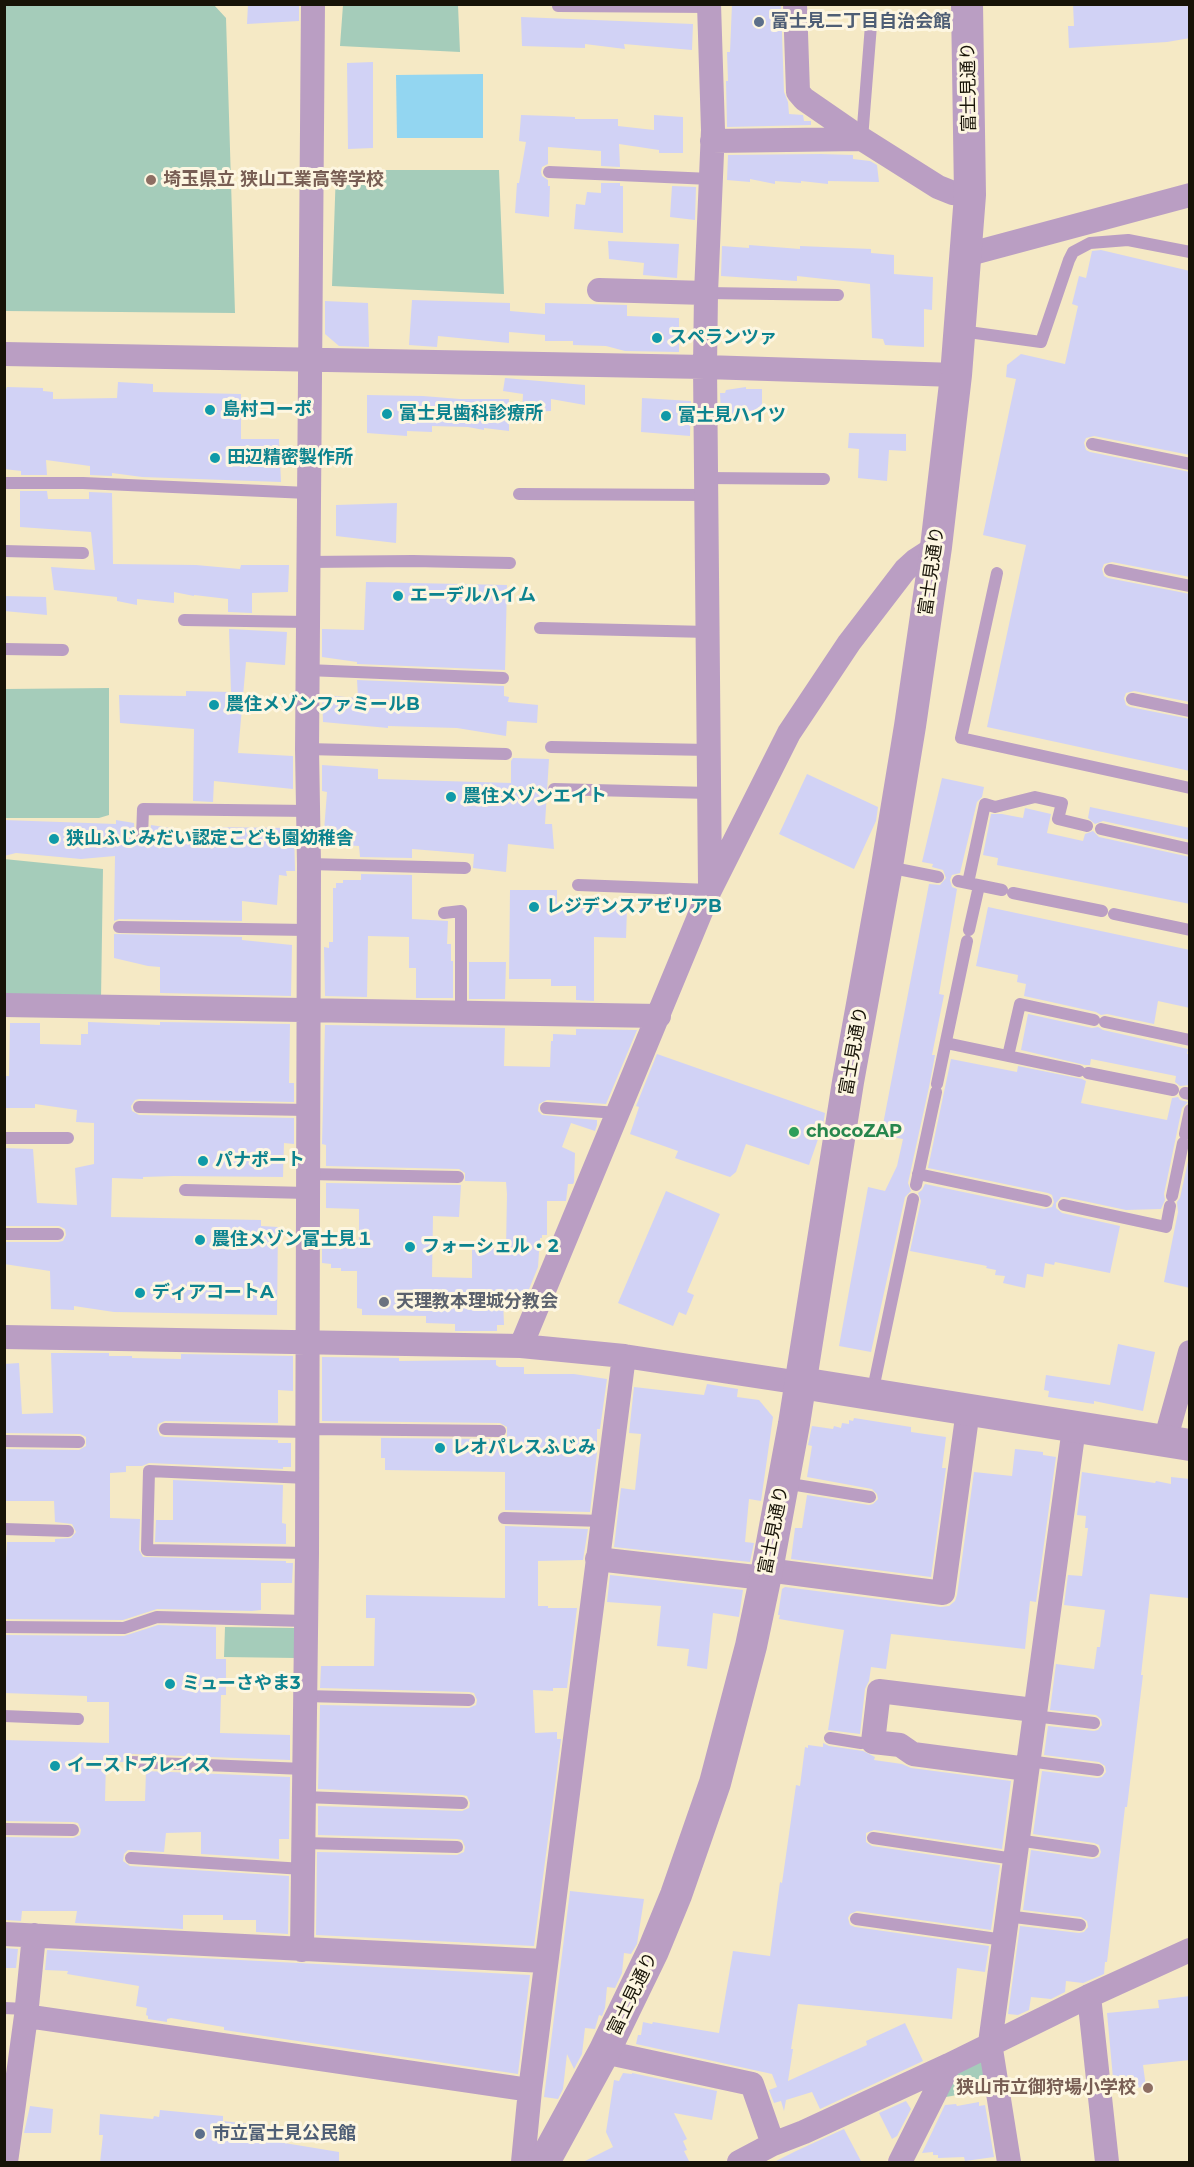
<!DOCTYPE html>
<html>
<head>
<meta charset="utf-8">
<style>
	body { margin:0 }
	#map { position:relative; width:1194px; height:2167px; overflow:hidden; background:#f5e9c5; font-family:Montserrat,sans-serif }
	canvas { display:block }
	.frame { position:absolute; inset:0; border:6px solid #171307; pointer-events:none }
</style>
</head>
<body>
<div id="map">
<canvas width="1194" height="2167"></canvas>
<div class="frame"></div>
</div>
<script>
const ctx = document.querySelector('canvas').getContext('2d');
ctx.lineJoin = 'round';
function fillPath(path, color) { ctx.fillStyle = color; ctx.fill(path, 'evenodd'); }
const toPath = rows => new Path2D(rows.map(r => 'M' + r).join(''));
function stroke(path, color, width, dash) { ctx.strokeStyle = color; ctx.lineWidth = width; ctx.lineCap = dash ? 'butt' : 'round'; ctx.setLineDash(dash || []); ctx.stroke(path); }
function drawText(font, color, halo, rows, align = 'center') {
  ctx.font = font + ' Montserrat,"Noto Sans JP",sans-serif'; ctx.lineWidth = 6; ctx.setLineDash([]); ctx.textBaseline = 'middle'; ctx.strokeStyle = halo; ctx.fillStyle = color; for (const [text, x, y, turn = 0] of rows) {
    ctx.save(); ctx.translate(x, y); ctx.rotate((+turn || 0) * Math.PI / 180); ctx.textAlign = isNaN(turn) ? turn : align; if (halo) ctx.strokeText(text, 0, 0); ctx.fillText(text, 0, 0); ctx.restore();
  }
}
fillPath(toPath([
	[5,4,214,5,226,18,235,313,5,311],
	[343,5,458,5,460,52,340,46],
	[336,170,499,170,504,294,332,286],
	[109,688,109,815,99,818,5,818,5,689],
	[4,859,103,869,101,999,5,994],
	[225,1627,296,1628,296,1658,224,1657],
	[988,2061,992,2089,940,2098,960,2062]
]), '#a5ccba');
fillPath(toPath([
	[483,74,483,138,397,138,396,75]
]), '#93d6f1');
fillPath(toPath([
	[248,4,299,4,299,21,247,24],
	[732,4,781,4,784,92,788,102,789,114,803,115,804,121,811,121,811,125,727,127,726,81,728,81,727,52,730,52],
	[1073,4,1190,4,1190,38,1167,42,1069,48,1068,26,1074,26],
	[521,17,693,24,692,50,624,44,625,49,585,44,585,48,522,46],
	[373,62,373,148,348,149,347,63],
	[521,115,552,116,575,117,575,119,618,119,618,126,654,130,654,115,683,117,683,153,659,153,659,150,619,144,620,167,601,166,601,151,548,147,548,164,542,167,541,172,542,176,548,180,548,186,550,186,549,217,515,213,517,183,519,183,526,142,519,141],
	[821,154,853,155,853,159,870,161,877,165,879,182,828,181,828,184,801,181,801,183,775,181,775,184,750,179,750,182,727,180,728,155],
	[601,183,620,183,620,186,623,186,623,233,574,229,576,204,585,205,587,192,601,193],
	[672,186,696,187,695,220,670,217],
	[608,241,679,244,677,278,643,275,644,263,609,259],
	[749,245,800,249,800,246,871,249,871,253,894,255,894,274,933,277,932,310,924,309,924,347,885,345,883,339,872,338,870,284,797,276,797,281,721,276,722,246,749,248],
	[1101,250,1190,271,1190,455,1094,436,1086,438,1084,443,1086,450,1090,452,1190,472,1190,577,1112,562,1104,564,1102,569,1104,576,1108,578,1190,594,1190,702,1134,691,1126,693,1124,698,1126,705,1130,707,1190,719,1190,771,987,727,1026,545,983,535,1016,379,1006,377,1007,365,1021,354,1065,364,1078,306,1072,304,1079,276,1086,278,1092,251],
	[412,300,510,303,510,311,545,314,545,303,627,305,627,316,679,318,679,352,625,351,606,346,573,345,573,341,545,341,545,335,509,332,509,343,438,336,437,347,409,345],
	[325,301,368,303,369,347,339,346,325,334],
	[505,378,585,385,585,405,551,399,551,411,522,412,523,394,503,391],
	[118,382,153,384,153,392,241,394,241,439,279,439,281,482,142,477,112,473,112,476,90,475,90,466,46,460,47,475,21,475,21,471,4,469,4,394,7,387,43,388,43,391,53,392,53,399,117,398],
	[746,387,746,389,762,389,762,415,721,413,720,393,725,393,726,390],
	[367,395,423,396,460,399,509,399,509,431,484,428,484,430,468,427,432,426,432,432,407,431,407,436,367,433],
	[642,398,691,401,690,436,641,432],
	[849,433,906,434,906,451,889,450,887,481,858,478,859,449,848,448],
	[20,491,47,491,48,499,89,499,89,492,112,493,113,564,196,565,240,569,241,565,289,565,288,592,252,593,252,613,228,612,228,599,194,595,194,596,174,592,174,603,137,599,137,605,117,601,117,597,54,590,51,567,95,570,91,532,20,527],
	[397,503,396,543,336,536,336,505],
	[366,582,507,585,505,670,357,664,357,662,322,657,322,629,364,630],
	[4,596,46,597,47,615,4,611],
	[229,629,287,632,285,665,246,662,238,753,293,756,293,789,214,781,213,802,193,801,194,729,120,723,119,695,186,696,186,691,231,692],
	[357,680,504,686,504,696,509,697,508,702,538,705,537,723,507,721,506,736,457,728,388,726,388,728,323,722,322,695,358,698],
	[513,758,549,759,545,824,552,824,554,849,508,844,506,872,473,868,474,854,412,849,412,858,360,857,359,846,323,844,327,792,322,791,322,765,378,769,378,779,511,783,511,761],
	[807,774,878,807,876,821,854,869,779,834],
	[942,778,984,787,982,797,977,802,960,873,952,875,950,880,952,887,957,889,939,994,944,995,932,1055,935,1055,929,1087,908,1183,911,1191,905,1197,871,1352,839,1346,868,1187,885,1191,897,1166,903,1139,881,1135,929,884,940,885,946,878,943,870,932,867,933,864,922,862],
	[1090,807,1190,828,1190,840,1103,821,1095,824,1088,818],
	[1025,808,1051,814,1047,833,1083,841,1085,834,1093,831,1099,837,1190,857,1190,904,997,865,998,858,983,855,991,814,1002,814,1023,818],
	[4,820,116,824,116,820,134,823,135,841,142,846,149,842,151,825,170,828,169,841,207,844,207,827,294,828,295,871,286,871,287,876,279,875,277,905,242,901,242,921,119,919,114,921,115,856,81,859,16,853,4,856],
	[361,874,412,875,412,919,448,921,447,944,451,944,451,961,453,961,453,998,416,998,416,968,409,968,409,937,368,936,367,997,325,996,324,947,329,948,329,942,333,942,333,888,336,888,336,883,343,883,343,880,361,880],
	[510,890,557,890,557,904,627,909,626,938,594,937,594,1001,576,1000,576,986,551,986,551,979,509,979],
	[988,907,1190,950,1190,1008,1158,1001,1154,1024,1107,1014,1101,1015,1096,1012,1024,996,1026,984,1017,982,1018,975,976,966],
	[114,934,242,937,242,940,292,945,291,996,160,993,160,967,148,966,114,958],
	[469,962,506,962,505,999,469,999],
	[1028,1014,1092,1028,1098,1027,1103,1030,1188,1049,1187,1054,1190,1054,1190,1085,1180,1086,1175,1082,1176,1076,1091,1059,1090,1065,1085,1065,1021,1050],
	[88,1022,160,1025,160,1022,290,1024,289,1083,294,1083,294,1102,139,1099,135,1100,131,1106,132,1111,139,1115,294,1118,294,1144,284,1143,283,1177,174,1176,143,1177,143,1179,112,1178,111,1217,261,1220,261,1226,278,1227,277,1315,114,1312,74,1306,74,1310,51,1309,50,1271,4,1264,4,1242,58,1242,63,1241,66,1235,65,1229,59,1226,4,1226,4,1148,33,1149,37,1203,77,1205,75,1168,94,1164,94,1123,76,1122,77,1110,35,1104,35,1108,4,1108,4,1076,9,1076,10,1023,40,1023,40,1044,81,1045,81,1034,88,1034],
	[325,1025,505,1028,504,1066,550,1067,551,1041,553,1041,553,1034,576,1035,576,1029,637,1030,606,1104,547,1100,539,1104,538,1111,542,1115,597,1120,597,1125,595,1131,571,1123,562,1147,575,1153,574,1182,573,1184,568,1184,566,1201,547,1201,547,1235,542,1235,542,1238,540,1238,538,1267,525,1299,503,1298,504,1325,497,1325,497,1331,455,1331,455,1324,426,1323,426,1316,362,1315,362,1309,357,1308,357,1271,341,1271,341,1268,331,1268,331,1264,322,1263,322,1245,359,1245,359,1209,326,1208,326,1183,461,1185,459,1217,433,1216,432,1277,472,1278,472,1248,506,1248,507,1194,506,1182,465,1181,465,1173,459,1169,326,1166,326,1145,322,1144],
	[657,1054,825,1113,823,1125,809,1165,746,1144,736,1172,730,1177,675,1158,678,1151,630,1134,639,1107,636,1106],
	[951,1059,1017,1072,1018,1066,1082,1079,1086,1081,1081,1103,1167,1120,1172,1098,1178,1097,1180,1100,1188,1102,1182,1108,1164,1194,1165,1200,1161,1209,1126,1210,1065,1197,1061,1197,1056,1203,1056,1208,1062,1213,1120,1226,1110,1273,1055,1262,1054,1265,1045,1263,1043,1277,1027,1274,1025,1288,1003,1283,1005,1276,995,1275,996,1270,986,1268,987,1266,910,1251,921,1201,918,1193,922,1190,925,1184,1044,1209,1052,1207,1054,1202,1052,1195,1048,1193,928,1168],
	[1190,1152,1190,1288,1164,1282,1178,1212,1177,1202,1180,1198],
	[666,1191,720,1214,687,1292,694,1295,686,1315,679,1312,673,1326,618,1303],
	[1118,1344,1155,1352,1143,1411,1094,1401,1094,1404,1048,1397,1049,1391,1044,1390,1046,1375,1110,1385],
	[51,1353,109,1353,109,1356,132,1356,132,1358,181,1359,181,1354,293,1356,293,1391,278,1390,278,1423,165,1421,158,1424,157,1429,160,1436,165,1437,278,1440,278,1443,291,1443,291,1467,283,1467,283,1469,149,1463,142,1466,126,1466,126,1472,110,1473,110,1518,140,1519,139,1550,143,1557,286,1561,286,1563,293,1563,292,1583,261,1583,261,1610,252,1611,157,1609,123,1620,4,1619,5,1559,6,1559,7,1542,55,1542,55,1539,71,1538,76,1532,72,1524,55,1522,54,1501,4,1501,4,1449,79,1450,86,1446,86,1437,80,1434,4,1433,4,1364,19,1363,22,1414,53,1413],
	[322,1357,399,1358,399,1361,496,1360,496,1365,499,1367,524,1367,524,1374,574,1374,607,1379,600,1429,597,1429,597,1453,590,1512,505,1510,505,1472,385,1470,385,1458,381,1458,381,1438,500,1439,507,1436,507,1427,500,1423,322,1421],
	[707,1384,738,1389,737,1397,759,1400,773,1417,761,1501,749,1499,745,1542,754,1543,750,1562,614,1547,621,1488,635,1490,641,1434,629,1433,634,1387,704,1395],
	[854,1418,911,1427,911,1432,946,1437,942,1468,946,1468,931,1577,791,1559,795,1528,802,1528,807,1495,869,1505,873,1504,878,1499,877,1494,872,1489,807,1477,812,1446,808,1445,812,1426,833,1429,834,1426,841,1428,842,1423,849,1424,849,1420,853,1421],
	[1015,1449,1043,1452,1043,1455,1056,1457,1036,1602,1030,1601,1025,1649,891,1634,886,1669,871,1667,869,1681,865,1689,860,1734,828,1730,844,1630,779,1619,780,1615,778,1615,782,1589,785,1587,941,1607,949,1606,955,1601,957,1595,974,1472,1012,1476],
	[1082,1472,1155,1483,1156,1481,1171,1484,1171,1477,1190,1479,1190,1587,1188,1598,1150,1594,1141,1675,1143,1675,1127,1807,1125,1807,1107,1962,1105,1962,1104,1974,1083,1983,1066,1981,1065,1992,1051,1999,1031,1997,1029,2010,1018,2015,1008,2014,1020,1926,1079,1933,1084,1932,1088,1927,1087,1921,1081,1917,1023,1910,1031,1850,1092,1859,1099,1857,1101,1852,1099,1845,1094,1843,1033,1834,1042,1771,1097,1778,1102,1777,1106,1772,1105,1766,1099,1762,1044,1755,1048,1726,1094,1731,1098,1730,1102,1725,1101,1719,1096,1715,1050,1710,1056,1664,1094,1669,1097,1647,1100,1647,1105,1610,1064,1605,1068,1575,1082,1576,1088,1528,1085,1528,1086,1516,1077,1515],
	[173,1480,283,1485,282,1523,286,1524,286,1544,155,1542,156,1520,173,1520],
	[505,1526,588,1529,583,1560,538,1561,538,1606,548,1606,548,1608,577,1608,567,1688,553,1688,553,1691,533,1690,535,1733,557,1732,557,1739,561,1739,534,1946,316,1935,317,1852,457,1855,464,1852,465,1847,462,1840,457,1839,318,1835,318,1806,462,1811,469,1808,470,1803,467,1796,462,1795,318,1789,320,1705,469,1708,476,1705,477,1700,474,1693,469,1692,320,1688,321,1666,374,1666,375,1618,366,1618,366,1595,505,1598],
	[610,1575,743,1590,739,1617,713,1613,707,1669,687,1666,689,1649,657,1646,661,1606,607,1602],
	[158,1625,216,1627,216,1659,226,1659,226,1695,221,1695,220,1733,290,1735,290,1760,132,1754,125,1757,124,1762,106,1762,105,1801,145,1801,146,1771,290,1777,289,1839,279,1839,279,1859,201,1854,201,1832,166,1833,164,1852,128,1850,124,1854,123,1861,130,1866,289,1876,288,1934,256,1932,256,1920,223,1920,223,1915,183,1915,183,1929,75,1923,77,1911,22,1911,21,1921,4,1920,4,1837,73,1838,80,1835,81,1830,78,1823,73,1822,4,1821,4,1740,109,1743,109,1702,87,1702,87,1696,4,1693,4,1635,124,1636],
	[823,1743,829,1746,863,1751,875,1757,874,1760,902,1764,911,1768,1011,1781,1002,1849,874,1830,866,1833,866,1842,872,1846,1000,1865,991,1930,857,1911,850,1914,848,1918,850,1925,855,1927,989,1946,985,1972,957,1968,952,2019,798,2004,791,2049,793,2049,788,2081,867,2045,866,2041,905,2023,923,2061,820,2109,812,2092,786,2100,784,2111,781,2101,774,2103,769,2090,777,2087,772,2074,636,2044,638,2035,641,2035,643,2022,652,2024,653,2022,719,2033,733,1951,770,1956,780,1882,782,1883,796,1785,800,1786,805,1747,808,1748,808,1745,823,1747],
	[570,1891,644,1899,637,1944,631,1954,624,1953,622,1973,615,1988,607,1987,605,2008,602,2016,599,2015,595,2029,585,2028,582,2054,574,2069,567,2054,563,2089,558,2099,544,2097],
	[4,1948,18,1949,16,1968,4,1968],
	[47,1950,530,1975,518,2074,224,2030,224,2027,171,2018,167,2019,167,2022,148,2019,148,2016,146,2015,147,2008,136,2006,139,1986,67,1974,68,1971,45,1970],
	[1190,1996,1190,2060,1143,2065,1146,2087,1114,2089,1107,2013,1159,2008,1158,2000],
	[623,2073,632,2074,632,2073,717,2091,712,2120,674,2113,687,2139,683,2141,687,2150,684,2151,690,2163,581,2163,613,2147,606,2132,614,2080,619,2081],
	[906,2101,911,2109,897,2136,892,2139,879,2113],
	[979,2102,979,2106,985,2105,994,2157,965,2161,964,2157,938,2158,938,2155,933,2155,933,2152,922,2153,945,2105,956,2104,957,2106],
	[30,2106,53,2109,51,2133,24,2133],
	[160,2110,223,2116,223,2121,250,2124,248,2137,339,2152,339,2163,100,2163,103,2135,99,2135,100,2114,153,2119,154,2116,159,2117],
	[844,2129,862,2163,772,2163,796,2151]
]), '#d1d2f5');
stroke(toPath([
	[558,6,709,7],
	[862,139,871,25],
	[549,172,711,179],
	[706,293,838,295],
	[961,331,1041,342,1069,260,1073,252,1090,243,1128,240,1190,252],
	[1092,444,1190,464],
	[706,478,824,479],
	[4,483,83,483,308,493],
	[519,494,707,495],
	[4,551,83,553],
	[308,562,413,561,510,563],
	[1110,570,1190,586],
	[997,573,961,738,1190,788],
	[184,620,307,622],
	[540,628,708,632],
	[4,649,63,650],
	[307,670,503,678],
	[1132,699,1190,711],
	[551,747,709,750],
	[307,749,506,754],
	[554,789,709,793],
	[1101,829,1190,849],
	[142,838,143,809,309,811],
	[309,864,465,868],
	[888,867,938,877],
	[958,881,1002,890],
	[968,883,985,804,995,807,1035,797,1062,803,1058,819,1087,826],
	[578,885,710,890],
	[1013,893,1102,911],
	[444,913,461,911,461,1013],
	[1114,914,1190,930],
	[119,927,307,930],
	[969,930,979,886],
	[1105,1022,1190,1040],
	[946,1043,1079,1071],
	[1008,1056,1020,1004,1094,1020],
	[1088,1073,1173,1090],
	[937,1084,967,941],
	[1185,1093,1190,1094],
	[139,1107,307,1110],
	[546,1108,618,1113],
	[1185,1134,1190,1110],
	[4,1138,68,1138],
	[307,1174,458,1177],
	[918,1174,1046,1201],
	[916,1185,936,1092],
	[185,1190,307,1193],
	[1172,1196,1183,1143],
	[1064,1205,1166,1227,1170,1206],
	[4,1234,58,1234],
	[872,1394,913,1199],
	[165,1429,307,1432],
	[308,1429,500,1431],
	[4,1441,79,1442],
	[307,1478,149,1471,147,1550,307,1553],
	[784,1483,870,1497],
	[504,1518,602,1521],
	[4,1529,68,1531],
	[4,1627,124,1628,157,1617,305,1621],
	[304,1696,469,1700],
	[4,1716,78,1719],
	[1033,1716,1094,1723],
	[830,1738,861,1743,873,1742],
	[1028,1761,1098,1770],
	[132,1762,304,1769],
	[304,1797,462,1803],
	[4,1829,73,1830],
	[873,1838,1014,1859],
	[1017,1840,1093,1851],
	[304,1843,457,1847],
	[131,1858,303,1869],
	[1006,1916,1080,1925],
	[856,1919,1004,1940],
	[4,2008,26,2009]
]), '#ba9ec3', 12);
stroke(toPath([
	[709,4,713,130,706,293,705,367,710,884],
	[795,4,798,92,804,99,862,139,938,187,953,193,970,195],
	[712,141,862,139],
	[966,255,1190,195],
	[599,290,706,293],
	[4,354,705,367,956,375],
	[4,1005,659,1016],
	[4,1337,521,1346,624,1356,801,1383],
	[521,1346,710,890,789,733,849,643,905,570,916,560,936,547],
	[1165,1441,1190,1352],
	[597,1559,764,1578],
	[767,1570,943,1593,968,1410],
	[1027,1769,913,1754,900,1745,873,1742,879,1691,1034,1710],
	[4,1934,545,1961],
	[302,1950,307,1553,309,864,307,749,313,4],
	[1089,1996,1107,2162],
	[26,2016,530,2090,624,1356],
	[604,2052,752,2084,773,2144],
	[6,2162,26,2016,34,1935],
	[523,2162,530,2090],
	[739,2162,773,2144,804,2132,949,2065,1089,1996,1190,1950],
	[900,2162,949,2065],
	[1009,2162,990,2043,1074,1428]
]), '#ba9ec3', 24);
stroke(toPath([
	[801,1383,1190,1445],
	[544,2162,604,2052,653,1951,676,1895,715,1783,751,1646,767,1570,794,1424,848,1082,887,866,910,726,936,547,956,375,970,195,967,4]
]), '#ba9ec3', 32);
for (const [x, y, r, color] of [
	[759,22,6,"#5c6f8a"],
	[151,180,6,"#8d6e63"],
	[657,338,6,"#0f9aa8"],
	[210,410,6,"#0f9aa8"],
	[387,414,6,"#0f9aa8"],
	[666,416,6,"#0f9aa8"],
	[215,458,6,"#0f9aa8"],
	[398,596,6,"#0f9aa8"],
	[214,705,6,"#0f9aa8"],
	[451,797,6,"#0f9aa8"],
	[54,839,6,"#0f9aa8"],
	[534,907,6,"#0f9aa8"],
	[794,1132,6,"#2e9e5b"],
	[203,1161,6,"#0f9aa8"],
	[200,1240,6,"#0f9aa8"],
	[410,1247,6,"#0f9aa8"],
	[140,1293,6,"#0f9aa8"],
	[384,1302,6,"#6b7280"],
	[440,1448,6,"#0f9aa8"],
	[170,1684,6,"#0f9aa8"],
	[55,1766,6,"#0f9aa8"],
	[1148,2088,6,"#8d6e63"],
	[200,2134,6,"#5c6f8a"]
]) { const dot = new Path2D(); dot.arc(x, y, r, 0, 2 * Math.PI); ctx.fillStyle = color; ctx.fill(dot); stroke(dot, '#fdf6e1', 2); }
drawText('bold 18px', '#4e5e75', '#fdf6e1', [
	["富士見二丁目自治会館",771,22],
	["市立富士見公民館",212,2134]
], 'left');
drawText('18px', '#171307', '#fdf6e1', [
	["富士見通り",969,87,-91],
	["富士見通り",932,571,-82],
	["富士見通り",854,1051,-80],
	["富士見通り",774,1530,-79],
	["富士見通り",633,1994,-64]
]);
drawText('bold 18px', '#785e54', '#fdf6e1', [
	["埼玉県立 狭山工業高等学校",163,180],
	["狭山市立御狩場小学校",1136,2088,"right"]
], 'left');
drawText('bold 18px', '#0d838f', '#fdf6e1', [
	["スペランツァ",669,338],
	["島村コーポ",222,410],
	["富士見歯科診療所",399,414],
	["富士見ハイツ",678,416],
	["田辺精密製作所",227,458],
	["エーデルハイム",410,596],
	["農住メゾンファミールB",226,705],
	["農住メゾンエイト",463,797],
	["狭山ふじみだい認定こども園幼稚舎",66,839],
	["レジデンスアゼリアB",546,907],
	["パナポート",215,1161],
	["農住メゾン富士見１",212,1240],
	["フォーシェル・2",422,1247],
	["ディアコートA",152,1293],
	["レオパレスふじみ",452,1448],
	["ミューさやま3",182,1684],
	["イーストプレイス",67,1766]
], 'left');
drawText('bold 18px', '#27864d', '#fdf6e1', [
	["chocoZAP",806,1132]
], 'left');
drawText('bold 18px', '#5b616d', '#fdf6e1', [
	["天理教本理城分教会",396,1302]
], 'left');
</script>
</body>
</html>
